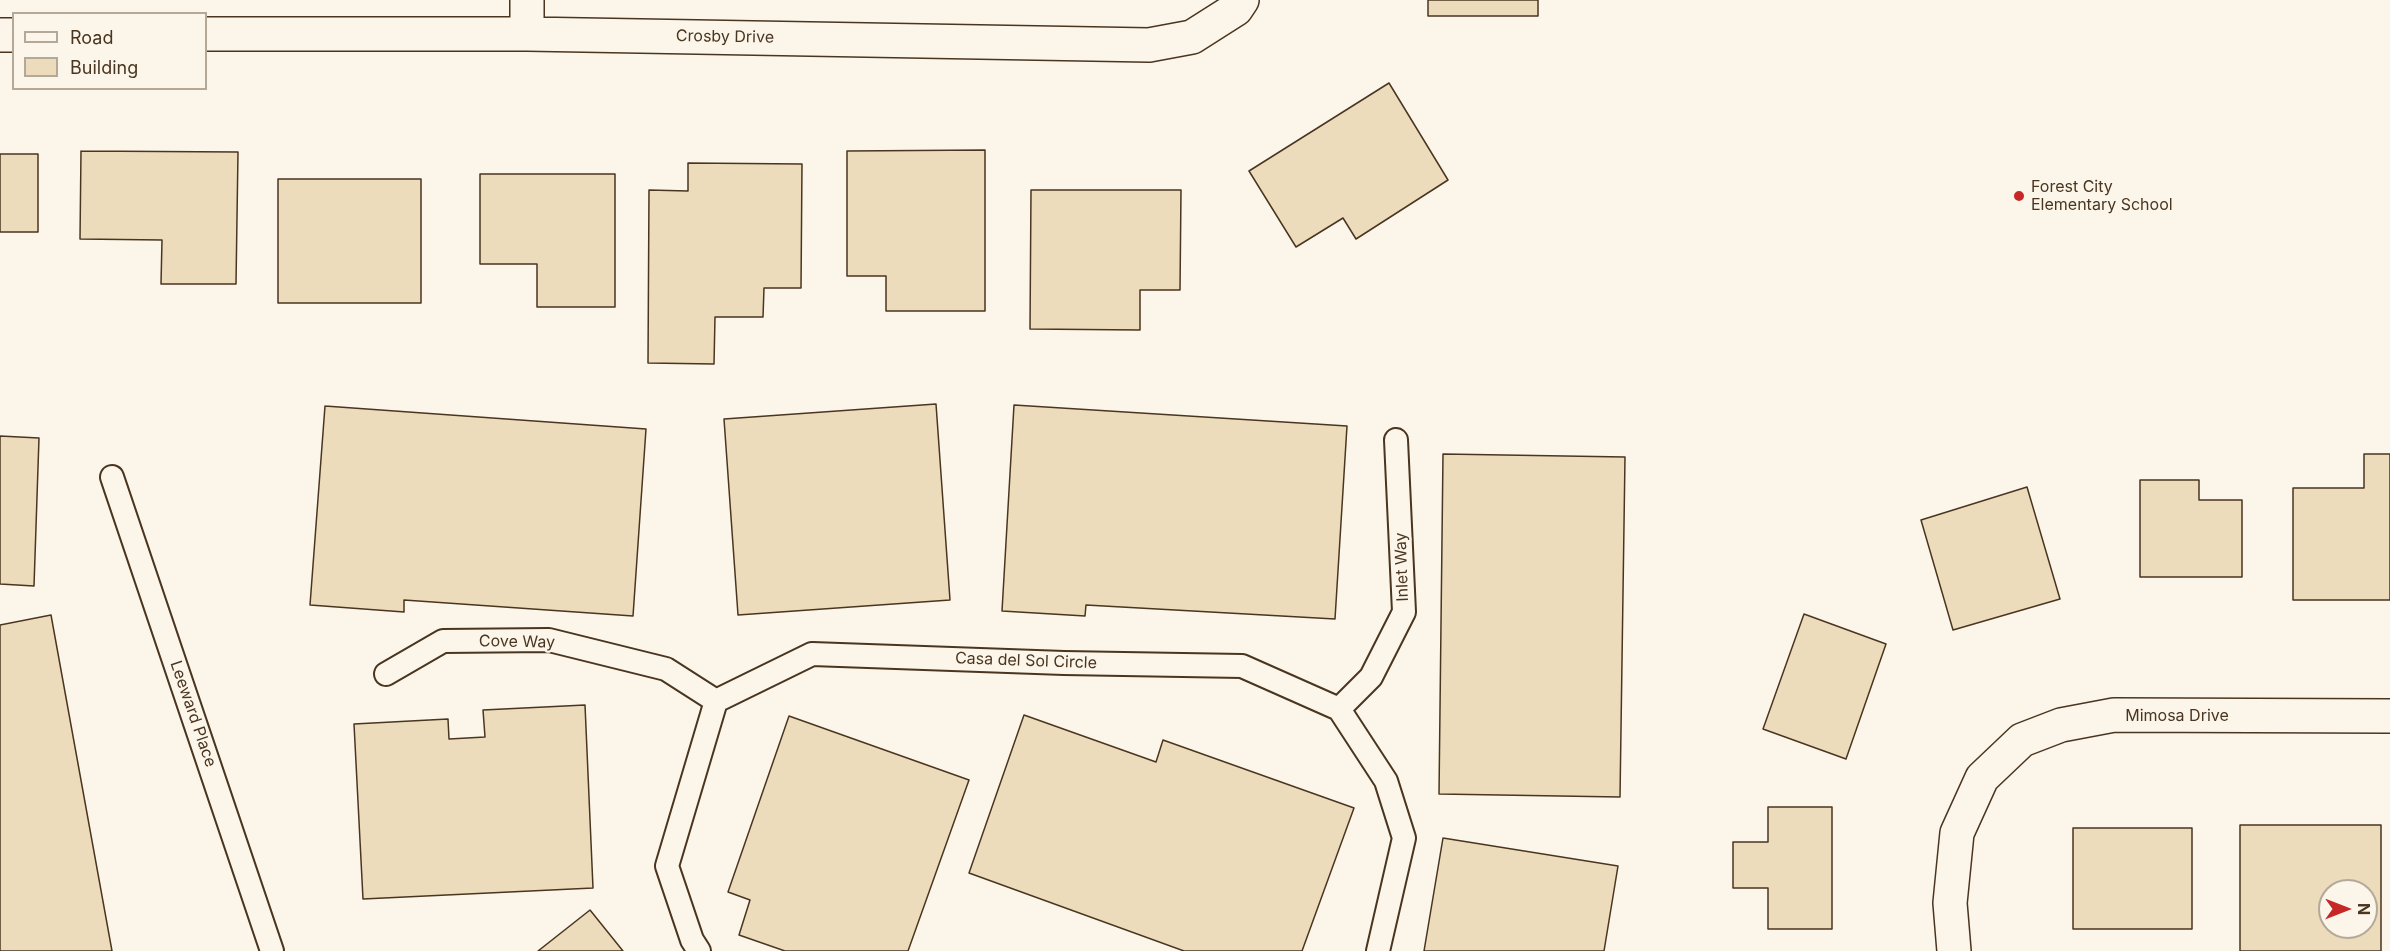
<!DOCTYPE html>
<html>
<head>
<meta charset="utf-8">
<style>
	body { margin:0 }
	#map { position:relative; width:2390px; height:951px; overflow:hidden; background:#fbf6e9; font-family:Inter,sans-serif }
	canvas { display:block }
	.legend { position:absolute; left:12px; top:12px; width:195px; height:78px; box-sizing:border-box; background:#fbf6e9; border:2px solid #b4a999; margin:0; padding:8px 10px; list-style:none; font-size:18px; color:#4a3520 }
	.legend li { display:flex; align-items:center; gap:12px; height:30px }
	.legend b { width:30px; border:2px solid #b4a999 }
	.north { position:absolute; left:2318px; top:879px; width:60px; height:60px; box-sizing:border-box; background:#fbf6e9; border:2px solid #b4a999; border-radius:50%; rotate:90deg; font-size:16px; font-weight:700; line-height:24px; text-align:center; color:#4a3520 }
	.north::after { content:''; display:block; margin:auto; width:21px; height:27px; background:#c62828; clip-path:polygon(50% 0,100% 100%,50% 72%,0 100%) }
</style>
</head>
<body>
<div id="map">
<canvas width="2390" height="951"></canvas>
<ul class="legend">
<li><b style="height:8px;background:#fbf6e9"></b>Road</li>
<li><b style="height:16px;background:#ecdcbc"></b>Building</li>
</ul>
<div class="north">N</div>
</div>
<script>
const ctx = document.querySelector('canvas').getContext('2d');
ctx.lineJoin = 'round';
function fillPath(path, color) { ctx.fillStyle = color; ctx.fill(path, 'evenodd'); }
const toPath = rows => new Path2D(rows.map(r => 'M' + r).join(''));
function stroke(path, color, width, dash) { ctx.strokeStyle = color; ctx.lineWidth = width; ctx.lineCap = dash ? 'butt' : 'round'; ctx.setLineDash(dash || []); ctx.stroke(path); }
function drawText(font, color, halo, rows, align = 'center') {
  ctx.font = font + ' Inter,sans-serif'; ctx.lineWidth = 4.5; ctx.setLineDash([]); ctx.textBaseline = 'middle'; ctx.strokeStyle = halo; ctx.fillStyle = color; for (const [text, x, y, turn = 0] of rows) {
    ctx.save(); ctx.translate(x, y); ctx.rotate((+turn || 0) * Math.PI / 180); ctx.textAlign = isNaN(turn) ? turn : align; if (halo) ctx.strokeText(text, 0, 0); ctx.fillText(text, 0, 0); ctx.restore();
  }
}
const building = toPath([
	[1428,0,1538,0,1538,16,1428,16,1428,0],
	[1389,83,1448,180,1356,239,1343,218,1296,247,1249,171,1389,83],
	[985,150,985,311,886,311,886,276,847,276,847,151,985,150],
	[81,151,238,152,236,284,161,284,162,240,80,239,81,151],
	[0,154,38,154,38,232,0,232,0,154],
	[688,163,802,164,801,288,764,288,763,317,715,317,714,364,648,363,649,190,688,191,688,163],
	[480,174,615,174,615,307,537,307,537,264,480,264,480,174],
	[278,179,421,179,421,303,278,303,278,179],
	[1031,190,1181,190,1180,290,1140,290,1140,330,1030,329,1031,190],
	[936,404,950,600,738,615,724,419,936,404],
	[1014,405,1347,426,1335,619,1086,605,1085,616,1002,611,1014,405],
	[325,406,646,429,633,616,404,600,404,612,310,605,325,406],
	[0,436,39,438,34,586,0,584,0,436],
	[1443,454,1625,457,1620,797,1439,794,1443,454],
	[2364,454,2390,454,2390,600,2293,600,2293,488,2364,488,2364,454],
	[2140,480,2199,480,2199,500,2242,500,2242,577,2140,577,2140,480],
	[2027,487,2060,599,1953,630,1921,520,2027,487],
	[1804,614,1886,644,1846,759,1763,729,1804,614],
	[51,615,112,951,0,951,0,625,51,615],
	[585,705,593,888,363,899,354,724,448,719,449,739,485,737,483,710,585,705],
	[1024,715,1156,762,1163,740,1354,808,1302,951,1184,951,969,873,1024,715],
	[789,716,969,780,908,951,785,951,739,935,750,900,728,892,789,716],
	[1768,807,1832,807,1832,929,1768,929,1768,888,1733,888,1733,842,1768,842,1768,807],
	[2240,825,2381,825,2381,951,2240,951,2240,825],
	[2330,891,2366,891,2366,927,2330,927,2330,891],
	[2073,828,2192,828,2192,929,2073,929,2073,828],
	[1443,838,1618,866,1604,951,1424,951,1443,838],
	[590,910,623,951,538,951,590,910]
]);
fillPath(building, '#ecdcbc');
stroke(building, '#4a3520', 1.5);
const service = toPath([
	[112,477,272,951],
	[386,674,443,641,549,640,666,669,716,701],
	[1339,709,1371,677,1404,612,1396,440],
	[699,951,692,940,667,866,716,701,812,654,1064,663,1242,666,1339,709,1386,781,1404,838,1378,951]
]);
const minor = toPath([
	[527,0,527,34],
	[206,34,527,34,1149,45,1192,37,1236,9,1242,0],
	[0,35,14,35],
	[1954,951,1950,903,1957,833,1982,778,2022,740,2061,725,2114,715,2390,716]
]);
stroke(service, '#4a3520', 26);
stroke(minor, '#4a3520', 36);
stroke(service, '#fbf6e9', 22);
stroke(minor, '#fbf6e9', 33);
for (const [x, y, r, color] of [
	[2019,196,6,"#c62828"]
]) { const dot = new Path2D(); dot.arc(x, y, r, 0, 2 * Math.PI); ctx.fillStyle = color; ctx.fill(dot); stroke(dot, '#fbf6e9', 2); }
drawText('16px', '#4a3520', '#fbf6e9', [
	["Crosby Drive",725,37,1],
	["Inlet Way",1402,567,-92],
	["Cove Way",517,642,1],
	["Casa del Sol Circle",1026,661,2],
	["Leeward Place",193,714,71],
	["Mimosa Drive",2177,716]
]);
drawText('16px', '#4a3520', '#fbf6e9', [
	["Forest City",2031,187],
	["Elementary School",2031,205]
], 'left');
</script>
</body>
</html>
